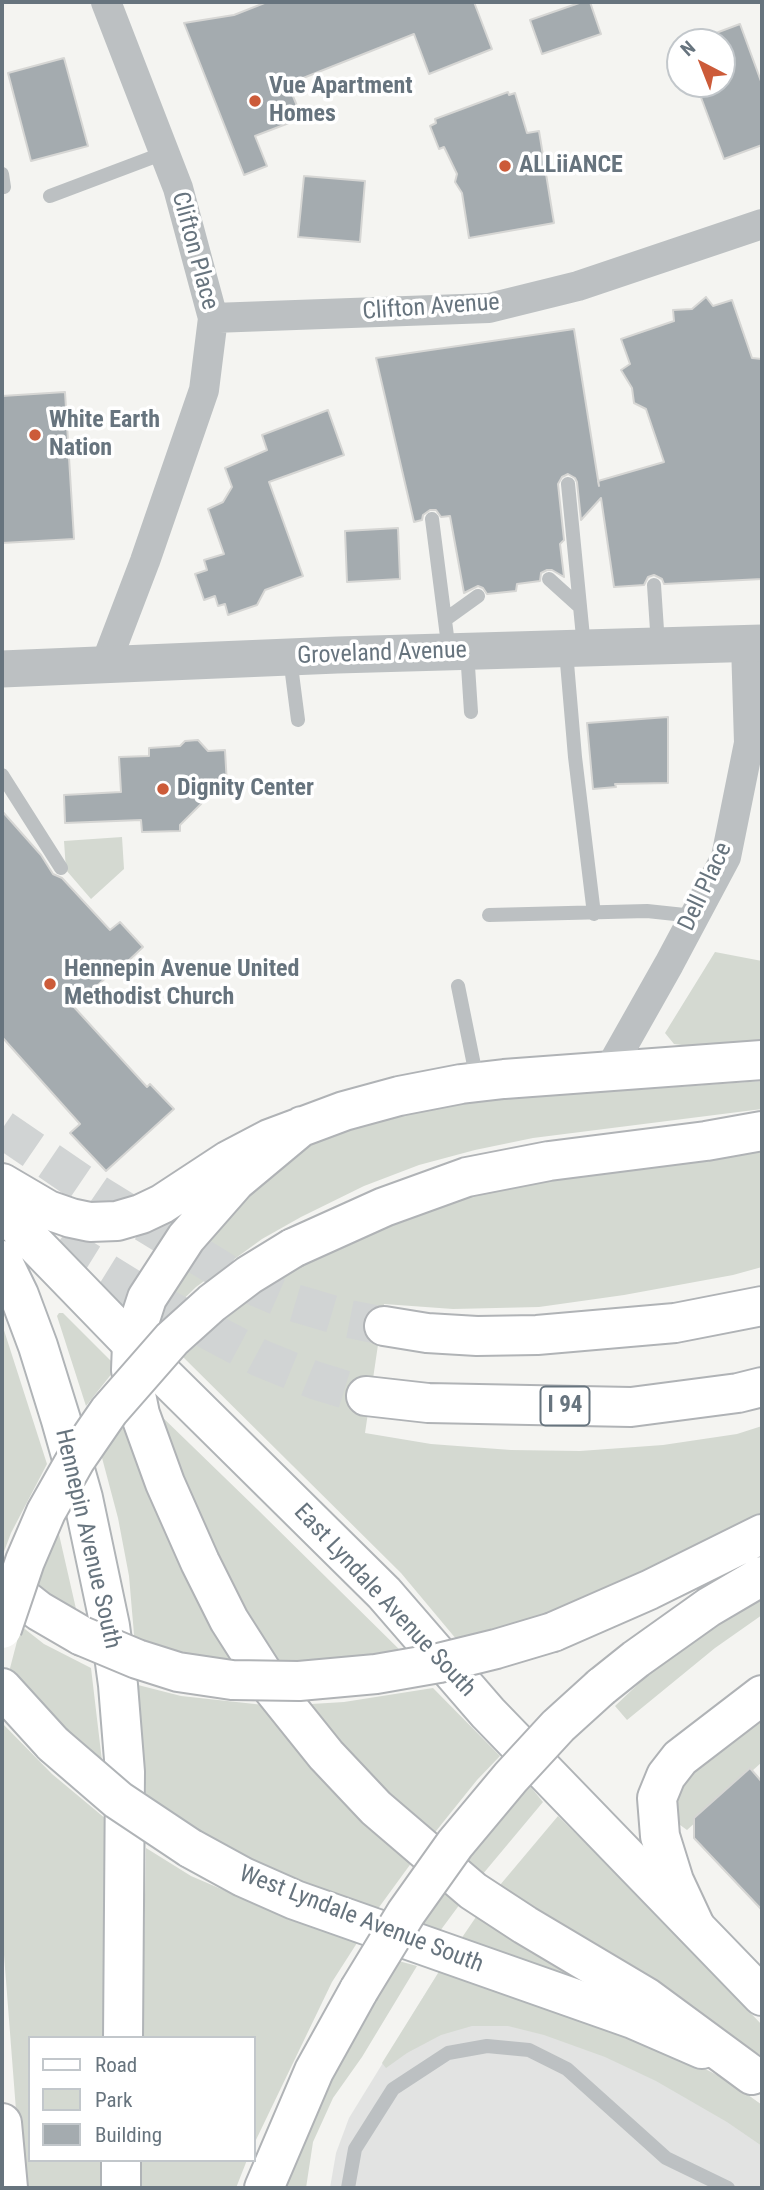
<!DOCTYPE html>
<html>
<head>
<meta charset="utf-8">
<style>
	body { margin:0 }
	#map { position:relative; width:764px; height:2190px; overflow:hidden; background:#f4f4f1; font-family:"Roboto Condensed",sans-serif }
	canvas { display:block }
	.frame { position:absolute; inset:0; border:4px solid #67747e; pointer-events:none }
	.legend { position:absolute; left:28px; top:2036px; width:228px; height:126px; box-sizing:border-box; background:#fff; border:2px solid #c2c7cb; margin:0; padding:9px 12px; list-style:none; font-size:21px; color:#67747e }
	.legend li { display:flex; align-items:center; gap:14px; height:35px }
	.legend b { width:35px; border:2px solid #c2c7cb }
	.north { position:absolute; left:666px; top:28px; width:70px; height:70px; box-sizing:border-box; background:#fff; border:2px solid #c2c7cb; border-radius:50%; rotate:318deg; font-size:19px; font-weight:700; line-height:28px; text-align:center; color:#67747e }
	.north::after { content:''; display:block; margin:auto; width:24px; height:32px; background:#cc5b39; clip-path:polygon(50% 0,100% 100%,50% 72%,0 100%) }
</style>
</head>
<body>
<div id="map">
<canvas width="764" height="2190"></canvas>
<div class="frame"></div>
<ul class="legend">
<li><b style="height:9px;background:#fff"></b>Road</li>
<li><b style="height:19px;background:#d4d9d1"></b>Park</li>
<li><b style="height:19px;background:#a4abaf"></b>Building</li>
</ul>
<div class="north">N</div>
</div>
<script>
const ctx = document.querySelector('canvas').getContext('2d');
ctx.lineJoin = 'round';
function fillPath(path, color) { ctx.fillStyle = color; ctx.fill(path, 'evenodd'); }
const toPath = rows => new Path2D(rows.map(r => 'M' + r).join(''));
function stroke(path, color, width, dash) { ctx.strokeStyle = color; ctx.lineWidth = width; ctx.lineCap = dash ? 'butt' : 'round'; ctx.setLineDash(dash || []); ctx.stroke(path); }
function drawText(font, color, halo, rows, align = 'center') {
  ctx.font = font + ' "Roboto Condensed",sans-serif'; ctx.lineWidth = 7; ctx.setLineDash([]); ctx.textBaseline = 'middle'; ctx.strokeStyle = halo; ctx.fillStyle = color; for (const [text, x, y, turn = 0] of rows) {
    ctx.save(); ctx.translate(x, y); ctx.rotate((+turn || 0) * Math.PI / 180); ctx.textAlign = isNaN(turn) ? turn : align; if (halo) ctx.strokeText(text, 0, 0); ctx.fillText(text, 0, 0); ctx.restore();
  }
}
fillPath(toPath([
	[440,1970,665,2049,727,2080,762,2105,762,2188,330,2188,336,2153,349,2118]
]), '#e2e3e2');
fillPath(toPath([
	[122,837,124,869,91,899,66,870,64,841],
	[715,952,762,961,762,1041,689,1046,674,1044,665,1033],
	[762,1081,762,1109,533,1138,475,1150,419,1165,364,1186,301,1217,262,1239,196,1287,155,1327,158,1299,280,1153,357,1127,408,1113,487,1100],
	[762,1142,762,1267,733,1275,624,1295,539,1307,453,1309,384,1304,365,1433,431,1444,511,1450,580,1451,663,1445,737,1434,762,1426,762,1513,600,1599,462,1646,401,1573,183,1357,238,1308,305,1261,451,1196],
	[59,1313,63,1313,117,1367,86,1406,57,1316],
	[2,1324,47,1464,11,1533,2,1557],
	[157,1412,257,1509,407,1657,272,1668,217,1573],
	[124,1423,239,1667,135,1646,129,1576,118,1518,101,1454],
	[58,1530,79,1622,31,1594],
	[762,1587,762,1615,715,1648,627,1720,615,1706,654,1669],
	[21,1626,44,1644,91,1668,102,1761,72,1735,9,1672],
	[138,1685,181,1696,264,1705,288,1738,326,1783,363,1822,412,1862,377,1910,295,1881,244,1858,190,1826,146,1795],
	[433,1688,500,1756,477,1780,428,1841,295,1705,344,1702],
	[762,1713,762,1762,687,1830,669,1817,672,1793,690,1771],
	[2,1723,52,1774,106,1819,105,2038,30,2038,30,2160,103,2160,102,2188,22,2188,2,1929],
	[530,1786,543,1802,477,1881,460,1868],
	[558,1816,635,1892,762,2025,762,2056,495,1891],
	[146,1848,191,1876,300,1923,357,1943,332,1982,254,2144,254,2038,142,2038],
	[444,1890,460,1904,440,1931,418,1925],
	[478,1914,577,1971,572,1979,461,1939],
	[395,1960,417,1966,362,2057,333,2098,313,2142,306,2188,279,2188,315,2102],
	[440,1970,665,2049,727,2080,762,2105,762,2146,727,2122,656,2081,605,2057,544,2035,508,2026,472,2026,441,2035,407,2053,386,2068,382,2063],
	[140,2160,247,2160,236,2188,140,2188]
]), '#d4d9d1');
const building = toPath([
	[267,2,474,2,492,49,429,74,414,34,288,84,302,118,255,136,267,166,244,175,184,23,234,15,267,2],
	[582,2,590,2,601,34,542,54,530,20,582,2],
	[740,24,762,84,762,145,724,159,696,84,722,84,722,42,692,42,740,24],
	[64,58,88,146,31,161,8,73,64,58],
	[508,92,509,95,515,93,527,133,539,131,554,223,469,238,462,193,455,182,457,174,444,147,439,149,430,126,436,123,435,119,508,92],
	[304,176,365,181,360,242,298,237,304,176],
	[706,297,713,306,732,300,752,358,762,359,762,579,664,584,662,579,654,575,648,577,644,585,614,587,601,498,581,520,577,482,575,478,568,474,562,477,558,484,564,540,560,544,564,577,552,570,547,570,541,573,540,581,517,584,516,591,487,594,483,588,478,586,464,593,450,516,441,517,436,510,430,510,423,515,422,520,414,522,376,358,574,329,599,486,598,481,664,462,646,409,634,403,632,388,621,370,630,364,621,339,674,321,673,310,692,309,706,297],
	[65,392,74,539,2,543,2,396,65,392],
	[328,410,344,455,269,482,303,576,265,590,257,605,228,615,225,604,218,606,215,596,204,600,195,574,207,570,204,560,224,554,208,509,223,502,232,487,225,468,267,450,262,435,328,410],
	[398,528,400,579,347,582,345,531,398,528],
	[668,717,668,783,615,784,616,787,593,789,587,723,668,717],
	[198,740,208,751,225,750,227,785,211,786,201,804,180,825,180,831,142,832,141,820,65,823,64,795,121,792,119,757,149,756,149,748,180,746,185,741,198,740],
	[2,811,41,855,53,874,62,878,110,930,120,922,143,947,125,964,123,962,74,1007,147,1087,150,1084,174,1109,106,1171,70,1133,80,1124,2,1037,2,811],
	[750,1768,762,1782,762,1910,694,1838,694,1818,750,1768]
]);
fillPath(building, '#a4abaf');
stroke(building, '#d6d6d4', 2);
stroke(toPath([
	[2,1129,99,1195,233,1277,288,1301,349,1319,384,1326],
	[14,1206,81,1257,149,1299,260,1358,314,1380,366,1396]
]), '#d1d4d4', 38, [38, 19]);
const primary = toPath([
	[2,1210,132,1344,384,1593,488,1713,762,1996],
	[2,1260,19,1295,38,1346,61,1420,83,1498,110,1626,118,1685,125,1772,123,2038],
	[2,1688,53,1744],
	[190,1848,243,1877,295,1900,633,2019,702,2049],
	[121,2188,121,2160]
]);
const motorway = toPath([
	[302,1126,236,1181,186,1238,147,1298,132,1344,131,1370,140,1414,165,1483,200,1562,229,1620,273,1689,326,1755,376,1808,473,1891,525,1925,646,1997,752,2075],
	[2,1183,48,1210,71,1218,90,1222,117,1221,141,1214,162,1204,229,1160,269,1139,344,1111,399,1096,461,1084,504,1079,762,1060],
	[293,1248,384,1207,467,1177,549,1161,706,1141,762,1131],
	[384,1326,427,1333,477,1336,537,1335,675,1323,762,1306],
	[366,1396,428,1403,631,1407,738,1393,762,1387],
	[2,1582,39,1611,82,1636],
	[553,1632,649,1590,762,1534],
	[601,1687,636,1659,709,1607,762,1576],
	[695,1926,674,1881,660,1836,657,1798,666,1776,680,1758,762,1695],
	[2,2123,8,2188],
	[264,2188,314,2071,359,1990]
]);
stroke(primary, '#b0b4b7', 42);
stroke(motorway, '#b0b3b6', 42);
stroke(toPath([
	[2,174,4,187],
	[50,196,164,153],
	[568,484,584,647],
	[432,519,449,652],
	[549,579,580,607],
	[654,585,658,645],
	[446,619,478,596],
	[467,651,471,712],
	[566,651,575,757,594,914],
	[290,658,298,720],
	[2,775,61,868],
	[489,915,647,911,694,916],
	[458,986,477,1080],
	[348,2188,355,2149,393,2089,448,2053,487,2046,529,2050,567,2069,666,2158,728,2188]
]), '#bcc0c2', 14);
stroke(toPath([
	[106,2,178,188,213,318,204,390,145,561,106,663],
	[213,318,489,308,578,286,762,224],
	[608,1072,669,964,726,857,749,743,746,644]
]), '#bcc0c2', 30);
stroke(toPath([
	[2,669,337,655,762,643]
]), '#bcc0c2', 37);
stroke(primary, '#fff', 38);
stroke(motorway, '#fff', 38);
const primaryBridge = toPath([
	[53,1744,118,1800,190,1848]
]);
const motorwayBridge = toPath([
	[2,1629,25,1561,46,1512,76,1459,109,1411,172,1339,212,1303,249,1275,293,1248],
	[82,1636,137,1659,178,1672,232,1680,299,1681,376,1674,439,1663,496,1649,553,1632],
	[359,1990,406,1913,455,1844,511,1777,558,1726,601,1687]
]);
stroke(primaryBridge, '#b0b4b7', 42, []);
stroke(motorwayBridge, '#b0b3b6', 42, []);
stroke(primaryBridge, '#fff', 38);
stroke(motorwayBridge, '#fff', 38);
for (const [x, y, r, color] of [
	[255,101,7,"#cc5b39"],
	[505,166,7,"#cc5b39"],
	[35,435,7,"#cc5b39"],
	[163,789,7,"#cc5b39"],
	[50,984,7,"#cc5b39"]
]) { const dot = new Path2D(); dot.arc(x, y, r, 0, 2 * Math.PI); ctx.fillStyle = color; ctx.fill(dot); stroke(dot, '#fff', 2.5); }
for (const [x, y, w] of [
	[565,1406,49]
]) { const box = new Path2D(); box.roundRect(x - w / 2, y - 19.5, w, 39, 5); ctx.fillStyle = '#fff'; ctx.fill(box); stroke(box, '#67747e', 2); }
drawText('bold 23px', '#67747e', null, [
	["I 94",565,1406]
]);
drawText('bold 24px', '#67747e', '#fff', [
	["Vue Apartment",269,87],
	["Homes",269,115],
	["ALLiiANCE",519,166],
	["White Earth",49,421],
	["Nation",49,449],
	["Dignity Center",177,789],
	["Hennepin Avenue United",64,970],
	["Methodist Church",64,998]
], 'left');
drawText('24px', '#67747e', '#fff', [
	["Clifton Place",194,251,75],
	["Clifton Avenue",431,308,-4],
	["Groveland Avenue",382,654,-2],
	["Dell Place",706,887,-65],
	["Hennepin Avenue South",87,1539,77],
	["East Lyndale Avenue South",384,1601,47],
	["West Lyndale Avenue South",361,1920,21]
]);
</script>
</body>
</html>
